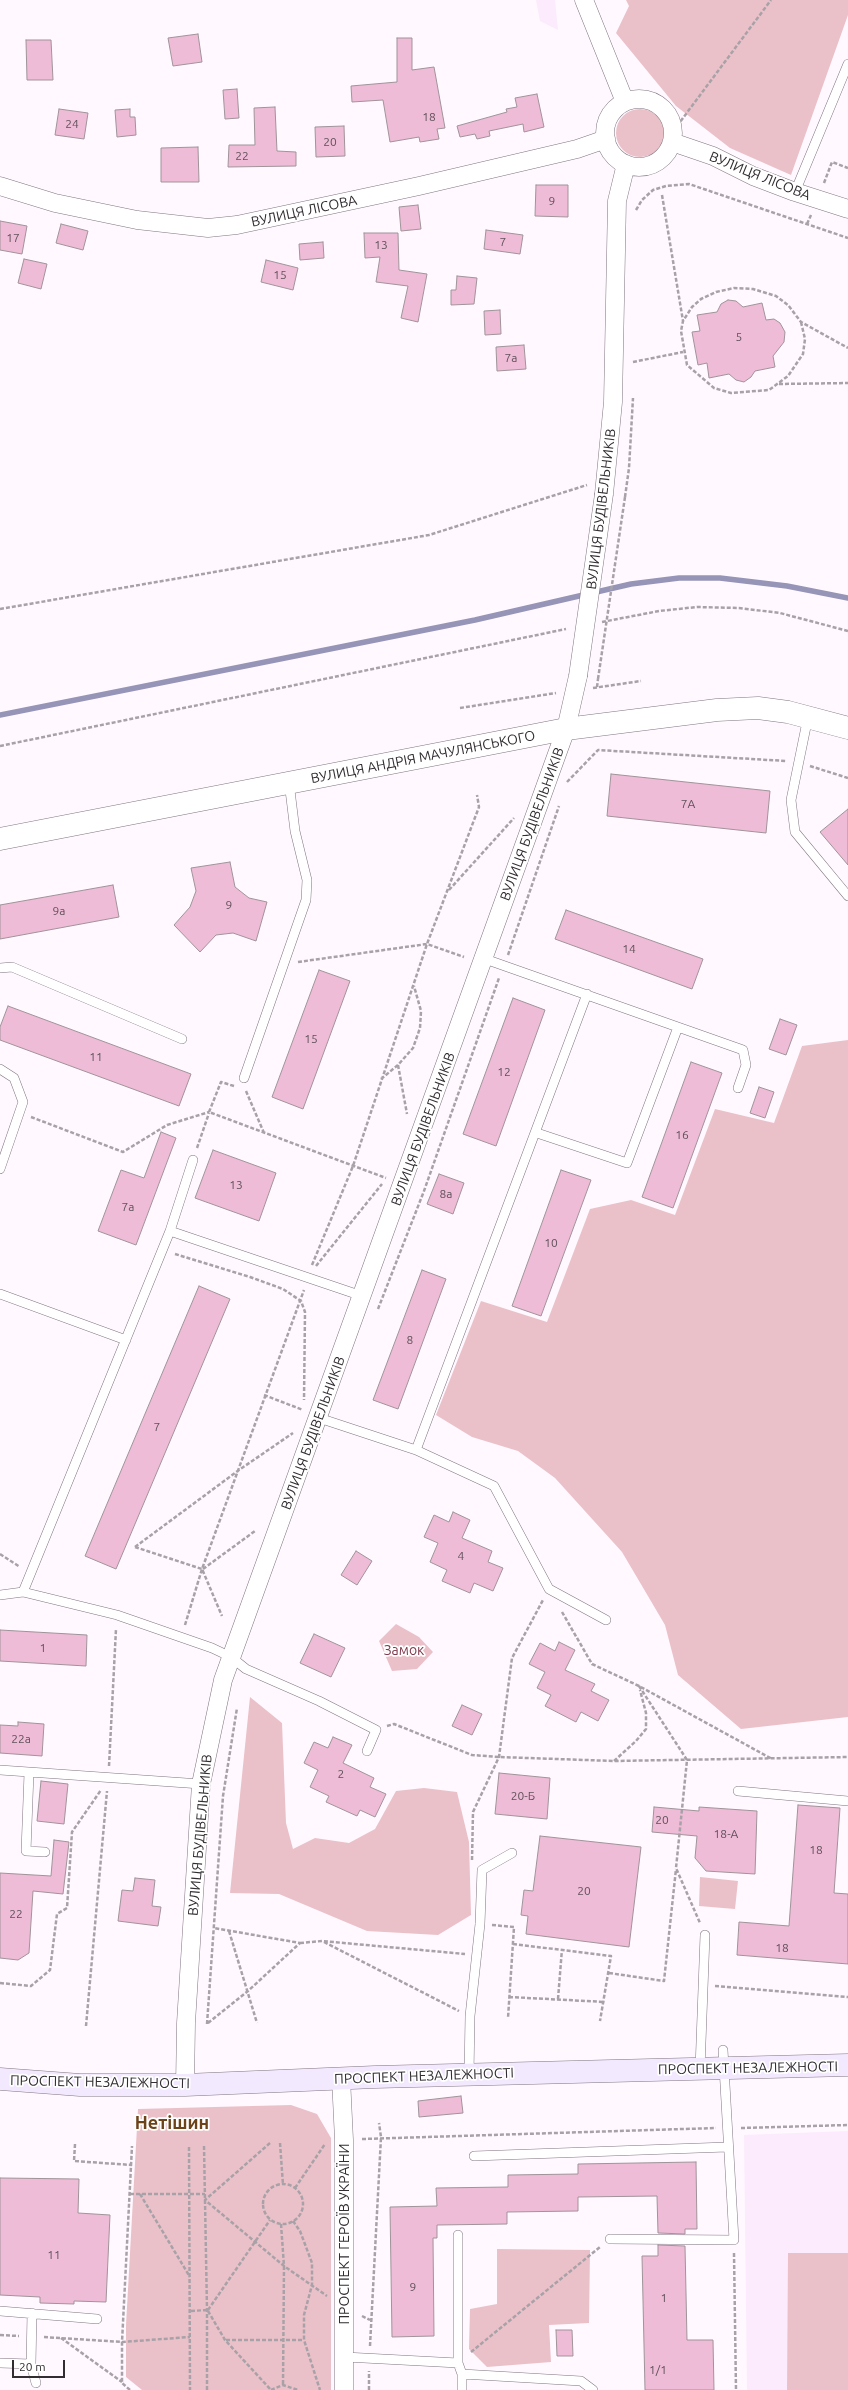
<!DOCTYPE html>
<html>
<head>
<meta charset="utf-8">
<style>
	body { margin:0 }
	#map { position:relative; width:848px; height:2390px; overflow:hidden; background:#fff8ff; font-family:Ubuntu,sans-serif }
	canvas { display:block }
	.scale { position:absolute; left:12px; top:2360px; width:53px; height:18px; box-sizing:border-box; border:2px solid #312d31; border-top:0; padding-left:5px; font-size:12px; line-height:14px; white-space:nowrap; color:#312d31; -webkit-text-stroke:3px #fff; paint-order:stroke }
</style>
</head>
<body>
<div id="map">
<canvas width="848" height="2390"></canvas>
<div class="scale">20 m</div>
</div>
<script>
const ctx = document.querySelector('canvas').getContext('2d');
ctx.lineJoin = 'round';
function fillPath(path, color) { ctx.fillStyle = color; ctx.fill(path, 'evenodd'); }
const toPath = rows => new Path2D(rows.map(r => 'M' + r).join(''));
function stroke(path, color, width, dash) { ctx.strokeStyle = color; ctx.lineWidth = width; ctx.lineCap = dash ? 'butt' : 'round'; ctx.setLineDash(dash || []); ctx.stroke(path); }
function drawText(font, color, halo, rows, align = 'center') {
  ctx.font = font + ' Ubuntu,sans-serif'; ctx.lineWidth = 3.5; ctx.setLineDash([]); ctx.textBaseline = 'middle'; ctx.strokeStyle = halo; ctx.fillStyle = color; for (const [text, x, y, turn = 0] of rows) {
    ctx.save(); ctx.translate(x, y); ctx.rotate((+turn || 0) * Math.PI / 180); ctx.textAlign = isNaN(turn) ? turn : align; if (halo) ctx.strokeText(text, 0, 0); ctx.fillText(text, 0, 0); ctx.restore();
  }
}
fillPath(toPath([
	[536,0,555,0,558,30,540,21],
	[848,2131,848,2390,747,2390,744,2135]
]), '#fcebfc');
fillPath(toPath([
	[626,0,848,0,848,15,791,175,730,148,676,106,616,33,629,6],
	'616 133a24 24 0 1 1 48 0a24 24 0 1 1-48 0Z',
	[848,1040,848,1717,741,1729,678,1675,665,1625,622,1552,555,1478,518,1451,472,1437,436,1415,481,1301,547,1322,590,1209,631,1200,675,1215,715,1109,774,1123,802,1046],
	[396,1624,419,1637,433,1652,417,1669,392,1671,379,1641],
	[250,1697,282,1723,286,1823,293,1849,315,1838,349,1843,375,1829,396,1791,424,1788,457,1792,469,1842,471,1915,438,1935,367,1931,279,1894,230,1893],
	[700,1877,738,1881,735,1909,699,1906],
	[291,2105,317,2114,331,2138,331,2390,142,2390,126,2377,126,2325,138,2109],
	[497,2249,590,2250,589,2323,549,2325,551,2362,487,2367,469,2349,470,2309,497,2304],
	[788,2253,848,2253,848,2390,787,2390]
]), '#ebc1c9');
stroke(toPath([
	[0,715,475,620,631,584,679,578,720,578,787,586,848,598]
]), '#9694b7', 5.5);
const building = toPath([
	[198,34,202,62,173,66,168,38,198,34],
	[397,38,412,38,412,70,434,67,445,128,437,129,439,139,420,142,419,137,390,142,383,100,352,102,351,86,397,82,397,38],
	[26,40,51,40,53,80,27,80,26,40],
	[237,89,239,118,225,119,223,90,237,89],
	[537,94,544,127,524,132,523,124,489,131,490,136,477,139,475,134,460,137,457,126,507,112,506,109,517,107,515,98,537,94],
	[275,107,277,151,296,152,296,166,228,167,229,145,255,145,254,108,275,107],
	[59,109,88,113,84,139,55,135,59,109],
	[130,109,130,117,135,117,136,135,117,137,115,110,130,109],
	[344,126,345,156,316,157,315,127,344,126],
	[198,147,199,182,161,182,161,148,198,147],
	[536,185,568,185,568,217,535,216,536,185],
	[418,205,421,229,401,231,399,207,418,205],
	[0,221,27,226,22,254,0,250,0,221],
	[61,224,88,231,83,250,56,243,61,224],
	[486,230,523,235,520,254,484,249,486,230],
	[364,233,398,233,399,270,427,274,418,322,401,318,408,286,376,282,380,257,365,258,364,233],
	[323,242,324,258,300,260,299,244,323,242],
	[24,259,47,264,41,289,18,283,24,259],
	[266,260,298,268,293,290,261,282,266,260],
	[457,276,477,278,474,304,451,305,451,290,456,290,457,276],
	[728,300,736,301,743,307,762,303,766,320,774,319,780,323,785,332,784,342,773,356,775,367,755,371,751,377,744,382,736,380,729,374,709,378,707,363,698,365,692,332,700,331,697,315,717,312,721,304,728,300],
	[500,310,501,334,485,335,484,311,500,310],
	[524,345,526,369,497,371,496,347,524,345],
	[611,774,770,791,766,833,607,816,611,774],
	[848,809,848,865,820,832,848,809],
	[230,862,235,887,249,898,267,902,256,941,233,933,216,935,200,952,174,925,190,907,196,891,191,868,230,862],
	[113,885,119,917,0,939,0,905,113,885],
	[566,910,703,959,692,989,555,939,566,910],
	[319,970,350,981,303,1109,272,1097,319,970],
	[513,998,545,1010,496,1146,463,1134,513,998],
	[8,1006,191,1074,179,1106,0,1040,0,1027,8,1006],
	[780,1019,797,1025,786,1055,769,1049,780,1019],
	[691,1062,722,1073,673,1208,642,1197,691,1062],
	[759,1087,774,1092,765,1118,750,1113,759,1087],
	[161,1132,176,1138,136,1245,98,1231,121,1170,144,1178,161,1132],
	[213,1150,276,1173,259,1221,195,1198,213,1150],
	[561,1170,591,1180,541,1316,512,1306,561,1170],
	[439,1174,464,1183,453,1214,427,1204,439,1174],
	[422,1270,446,1279,398,1409,373,1400,422,1270],
	[199,1286,230,1299,116,1569,85,1556,199,1286],
	[453,1512,470,1520,462,1538,492,1551,488,1562,503,1568,493,1591,474,1583,470,1593,442,1581,447,1570,430,1562,438,1543,424,1537,434,1515,449,1522,453,1512],
	[356,1551,372,1561,357,1585,341,1575,356,1551],
	[0,1630,87,1635,86,1666,0,1661,0,1630],
	[314,1634,345,1648,331,1677,300,1663,314,1634],
	[559,1642,575,1650,565,1670,595,1684,591,1691,609,1700,598,1721,581,1712,576,1722,545,1706,551,1695,537,1688,545,1672,529,1664,540,1643,555,1651,559,1642],
	[462,1705,482,1714,472,1735,452,1726,462,1705],
	[18,1722,44,1724,42,1756,0,1753,0,1725,18,1726,18,1722],
	[333,1737,352,1745,343,1763,374,1778,370,1787,386,1794,375,1817,360,1810,357,1816,326,1802,329,1796,310,1787,318,1770,304,1763,314,1742,328,1748,333,1737],
	[499,1773,550,1778,547,1819,495,1814,499,1773],
	[41,1781,68,1784,64,1824,37,1821,41,1781],
	[798,1805,840,1808,834,1893,848,1894,848,1964,737,1955,739,1922,789,1926,798,1805],
	[654,1807,699,1811,699,1807,757,1811,755,1874,706,1871,695,1858,697,1836,652,1832,654,1807],
	[540,1836,641,1847,629,1947,526,1934,528,1916,521,1915,524,1890,533,1891,540,1836],
	[54,1840,69,1842,63,1894,33,1891,29,1953,18,1960,0,1958,0,1873,51,1876,54,1840],
	[135,1878,155,1880,152,1906,161,1907,158,1926,118,1921,122,1890,133,1891,135,1878],
	[461,2096,463,2113,419,2117,418,2101,461,2096],
	[696,2162,697,2229,685,2229,685,2234,658,2233,657,2196,578,2197,578,2211,507,2212,507,2224,437,2225,437,2238,433,2238,434,2336,392,2337,390,2207,437,2206,436,2188,508,2187,508,2175,578,2174,578,2164,696,2162],
	[0,2178,79,2179,78,2213,110,2215,106,2302,74,2301,74,2304,40,2303,40,2297,0,2295,0,2178],
	[658,2245,685,2246,687,2340,713,2340,714,2390,645,2390,642,2256,658,2256,658,2245],
	[556,2330,572,2330,573,2356,557,2356,556,2330]
]);
fillPath(building, '#eebcd7');
stroke(building, '#a1939a', 1);
const service = toPath([
	[795,192,848,64],
	[808,717,791,800,795,832,848,896],
	[485,959,743,1050,746,1065,738,1088],
	[0,968,12,967,182,1039],
	[0,1069,14,1078,23,1102,0,1169],
	[244,1078,306,900,307,880,295,831,289,782],
	[537,1133,627,1163,678,1027],
	[170,1231,193,1160],
	[0,1294,126,1340],
	[319,1418,416,1450,494,1486,549,1589,606,1620],
	[416,1450,587,994],
	[23,1592,170,1231,362,1296],
	[0,1595,23,1592,117,1615,212,1648,231,1657,246,1669,319,1701,376,1730,367,1751],
	[0,1770,201,1784],
	[29,1773,26,1851,45,1852],
	[738,1791,848,1801],
	[700,2069,705,1935],
	[469,2075,470,2016,480,1924,482,1870,512,1853],
	[474,2156,727,2147],
	[458,2235,458,2363,462,2374,462,2390],
	[610,2239,734,2240,723,2050],
	[0,2311,97,2319],
	[345,2357,458,2363],
	[0,2363,31,2364,36,2383],
	[31,2364,32,2313],
	[462,2374,581,2381,593,2390]
]);
const minor = toPath([
	[584,0,625,102],
	'605 133a34 34 0 1 1 68 0a34 34 0 1 1-68 0Z',
	[672,142,713,156,753,176,795,192,848,209],
	[0,186,55,203,137,220,208,228,237,225,419,186,577,149,606,139],
	[604,494,613,402,617,201,626,164],
	[341,2078,344,2140,344,2390],
	[185,2085,186,2023,201,1784,223,1680,566,729,578,676]
]);
const tertiary = toPath([
	[0,839,566,729,717,710,758,708,788,712,848,728]
]);
const secondary = toPath([
	[0,2079,80,2085,185,2085,375,2077,848,2065]
]);
stroke(service, '#807680', 10);
stroke(minor, '#807680', 19);
stroke(tertiary, '#807680', 23);
stroke(secondary, '#807680', 23);
stroke(toPath([
	[677,126,771,0],
	[824,183,832,162,848,168],
	[662,195,683,321],
	[636,210,642,200,653,190,666,186,689,184,848,238],
	[807,224,811,215],
	[801,322,805,339,803,354,788,376,769,390,731,393,714,388,687,365,681,331,683,321,692,307,701,299,716,292,734,288,753,289,776,296,788,305,801,322,848,348],
	[633,362,683,352],
	[779,384,848,383],
	[625,497,629,468,633,398],
	[0,609,429,535,587,485],
	[602,622,659,611,697,607,739,608,780,613,848,631],
	[597,687,598,679],
	[593,688,641,681],
	[460,708,556,693],
	[0,746,566,629],
	[810,766,848,778],
	[567,782,598,750,786,761],
	[449,890,514,818],
	[508,955,559,806],
	[298,962,427,944,464,957],
	[398,1065,407,1114],
	[381,1079,398,1065,413,1048,420,1028,421,1011,414,986],
	[234,1086,221,1082,209,1112,386,1178],
	[246,1091,264,1133],
	[31,1117,123,1152,167,1125,209,1112],
	[197,1148,209,1113],
	[175,1254,250,1277,283,1289,301,1301,305,1312,304,1400],
	[312,1265,353,1166,427,944,479,807,477,795],
	[316,1266,382,1184],
	[378,1309,424,1191,499,978],
	[264,1395,303,1410],
	[135,1547,239,1470,293,1433],
	[135,1547,202,1569,222,1616],
	[0,1554,20,1567],
	[203,1569,255,1531],
	[562,1612,592,1664,639,1686,772,1759],
	[185,1625,202,1569,304,1290],
	[639,1686,687,1760,676,1868,700,1923],
	[387,1726,394,1724,472,1755,499,1757,614,1761,848,1757],
	[614,1761,636,1741,646,1729,646,1713,640,1690],
	[109,1766,116,1629],
	[472,1860,473,1812,499,1757,512,1658,543,1600],
	[492,1925,514,1927,508,2018],
	[229,1931,257,2023],
	[324,1942,459,2011],
	[300,1943,322,1941,465,1954],
	[513,1944,611,1956,600,2021],
	[609,1973,664,1981,676,1869],
	[0,1983,31,1986,50,1970,57,1914,67,1908,72,1832,101,1790],
	[715,1986,848,1997],
	[509,1997,605,2002],
	[558,1999,562,1949],
	[208,2023,248,1991,300,1943,214,1928],
	[207,2024,223,1796,237,1708],
	[86,2026,107,1791],
	[741,2128,848,2125],
	[362,2139,716,2128],
	[270,2143,205,2200,284,2266,327,2296],
	[280,2143,283,2185],
	[75,2144,74,2161,132,2165],
	[204,2146,207,2310,207,2390],
	[189,2147,190,2390],
	'263 2204a20 20 0 1 1 40 0a20 20 0 1 1-40 0Z',
	[295,2188,325,2144],
	[130,2194,205,2194],
	[140,2194,190,2277],
	[293,2221,300,2231,312,2263,312,2285,304,2315,304,2340,320,2390],
	[281,2224,284,2266,283,2385],
	[734,2253,736,2390],
	[208,2310,270,2220],
	[191,2311,207,2310],
	[208,2311,225,2340,271,2390],
	[362,2316,370,2320],
	[0,2335,19,2336],
	[44,2337,122,2342,190,2337],
	[61,2338,122,2382],
	[226,2340,304,2340],
	[370,2346,381,2137,379,2123],
	[471,2352,600,2247],
	[130,2390,122,2383,122,2342,132,2146],
	[271,2390,283,2385,298,2390],
	[369,2390,369,2371]
]), '#a8a2a8', 2.5, [4, 2]);
stroke(service, '#fff', 9);
stroke(minor, '#fff', 18);
stroke(tertiary, '#fff', 22);
stroke(secondary, '#f3e9fe', 22);
const minorBridge = toPath([
	[578,676,604,494]
]);
stroke(minorBridge, '#807680', 19, []);
stroke(toPath([
	[598,679,625,497]
]), '#a8a2a8', 2.5, [4, 2]);
stroke(minorBridge, '#fff', 18);
drawText('12px', '#60515a', null, [
	["18",429,117],
	["24",72,124],
	["20",330,142],
	["22",242,156],
	["9",552,201],
	["17",13,238],
	["7",503,242],
	["13",381,245],
	["15",280,275],
	["5",739,337],
	["7а",511,358],
	["7А",688,804],
	["9",229,905],
	["9а",59,911],
	["14",629,949],
	["15",311,1039],
	["11",96,1057],
	["12",504,1072],
	["16",682,1135],
	["13",236,1185],
	["8а",446,1194],
	["7а",128,1207],
	["10",551,1243],
	["8",410,1340],
	["7",157,1427],
	["4",461,1556],
	["1",43,1648],
	["22а",21,1739],
	["2",341,1774],
	["20-Б",523,1796],
	["20",662,1820],
	["18-А",726,1834],
	["18",816,1850],
	["20",584,1891],
	["22",16,1914],
	["18",782,1948],
	["11",54,2255],
	["9",413,2287],
	["1",664,2298],
	["1/1",658,2370]
]);
drawText('14px', '#312d31', '#fff', [
	["ВУЛИЦЯ ЛІСОВА",760,176,22],
	["ВУЛИЦЯ ЛІСОВА",304,211,-12],
	["ВУЛИЦЯ БУДІВЕЛЬНИКІВ",601,509,-83],
	["ВУЛИЦЯ АНДРІЯ МАЧУЛЯНСЬКОГО",423,757,-11],
	["ВУЛИЦЯ БУДІВЕЛЬНИКІВ",532,824,-70],
	["ВУЛИЦЯ БУДІВЕЛЬНИКІВ",423,1129,-70],
	["ВУЛИЦЯ БУДІВЕЛЬНИКІВ",313,1433,-70],
	["ВУЛИЦЯ БУДІВЕЛЬНИКІВ",200,1835,-85],
	["ПРОСПЕКТ НЕЗАЛЕЖНОСТІ",748,2068,-1],
	["ПРОСПЕКТ НЕЗАЛЕЖНОСТІ",424,2076,-2],
	["ПРОСПЕКТ НЕЗАЛЕЖНОСТІ",100,2082,1],
	["ПРОСПЕКТ ГЕРОЇВ УКРАЇНИ",344,2234,-90]
]);
drawText('14px', '#7e3a4d', '#fff', [
	["Замок",404,1650]
]);
drawText('bold 18px', '#6d441a', '#fff', [
	["Нетішин",172,2123]
]);
</script>
</body>
</html>
